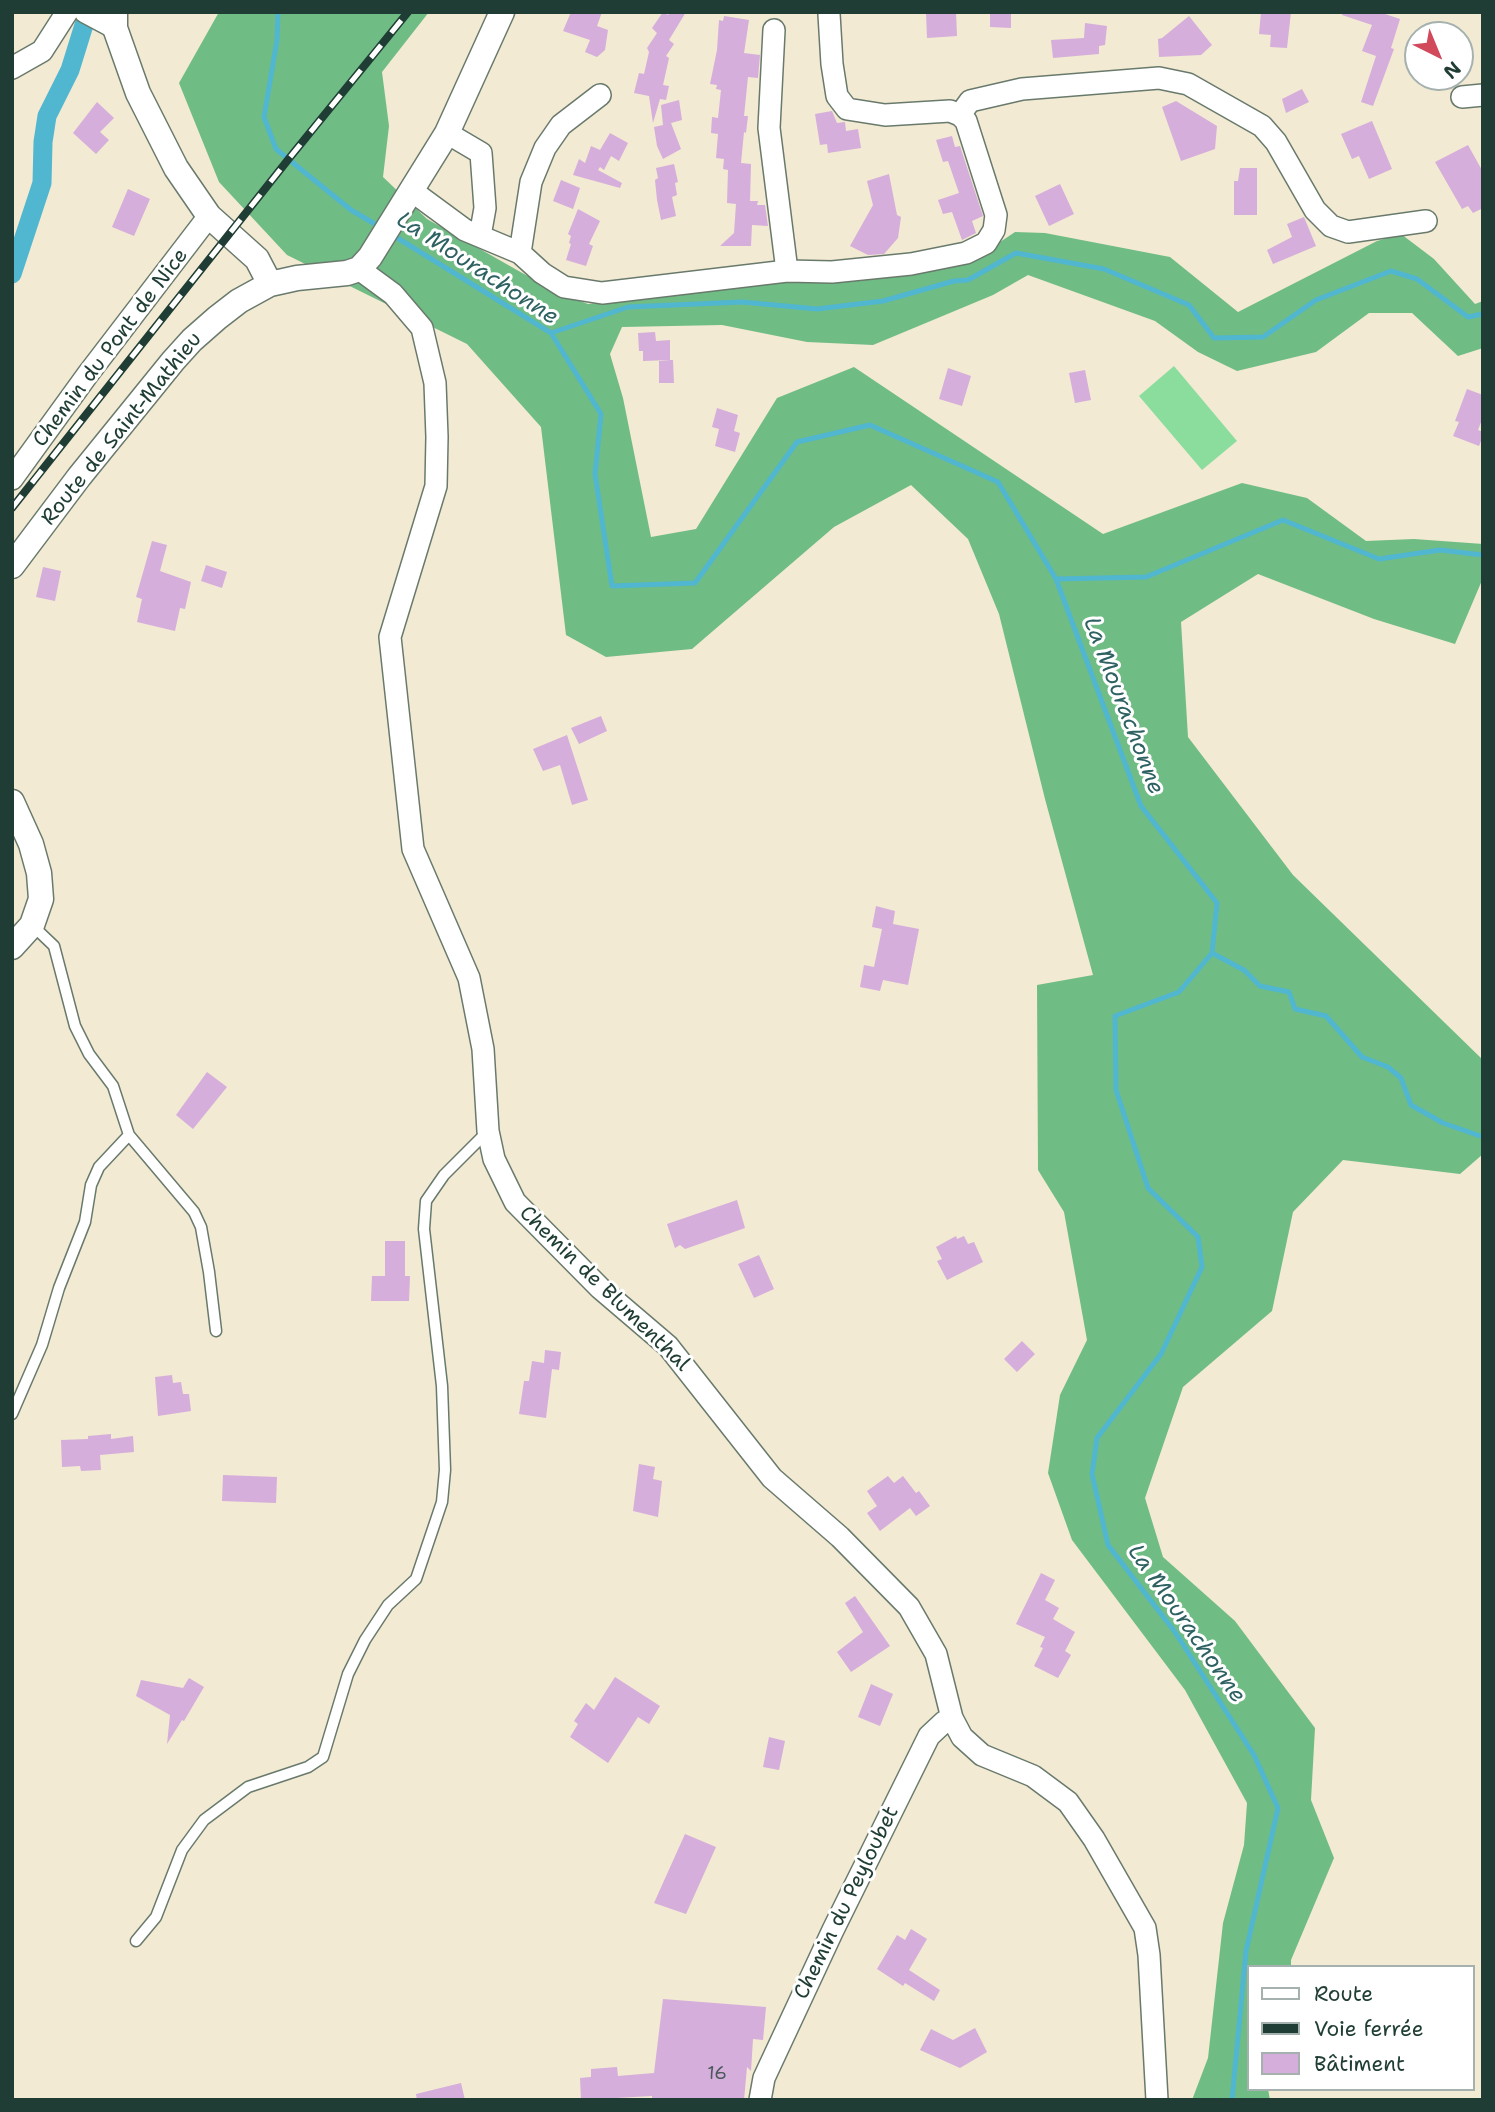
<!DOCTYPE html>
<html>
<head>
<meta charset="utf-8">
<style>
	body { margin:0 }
	#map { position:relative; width:1495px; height:2112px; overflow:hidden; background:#f2ead3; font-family:"Shantell Sans",sans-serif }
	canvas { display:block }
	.frame { position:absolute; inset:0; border:14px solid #1f3d34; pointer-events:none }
	.legend { position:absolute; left:1247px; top:1965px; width:228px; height:126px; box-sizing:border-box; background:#fff; border:2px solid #a5b1ae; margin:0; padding:9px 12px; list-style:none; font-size:21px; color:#1f3d34 }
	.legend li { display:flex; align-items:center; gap:14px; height:35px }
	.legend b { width:35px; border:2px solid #a5b1ae }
	.north { position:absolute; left:1404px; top:21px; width:70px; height:70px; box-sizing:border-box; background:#fff; border:2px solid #a5b1ae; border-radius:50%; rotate:137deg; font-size:19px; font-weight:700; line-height:28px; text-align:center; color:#1f3d34 }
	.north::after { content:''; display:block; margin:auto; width:24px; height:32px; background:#d1495b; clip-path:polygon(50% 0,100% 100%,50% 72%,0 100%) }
</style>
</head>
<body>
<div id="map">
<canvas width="1495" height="2112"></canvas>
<div class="frame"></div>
<ul class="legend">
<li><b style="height:9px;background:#fff"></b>Route</li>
<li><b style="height:9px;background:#1f3d34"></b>Voie ferrée</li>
<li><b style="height:19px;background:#d5aedb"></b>Bâtiment</li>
</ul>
<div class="north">N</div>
</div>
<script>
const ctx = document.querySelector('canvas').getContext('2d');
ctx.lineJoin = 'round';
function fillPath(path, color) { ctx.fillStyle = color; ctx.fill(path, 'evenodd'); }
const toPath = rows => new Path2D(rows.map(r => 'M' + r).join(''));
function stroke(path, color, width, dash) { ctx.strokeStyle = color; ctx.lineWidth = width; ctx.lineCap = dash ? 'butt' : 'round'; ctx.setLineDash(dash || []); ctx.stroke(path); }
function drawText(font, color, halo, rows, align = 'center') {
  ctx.font = font + ' "Shantell Sans",sans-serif'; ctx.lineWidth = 6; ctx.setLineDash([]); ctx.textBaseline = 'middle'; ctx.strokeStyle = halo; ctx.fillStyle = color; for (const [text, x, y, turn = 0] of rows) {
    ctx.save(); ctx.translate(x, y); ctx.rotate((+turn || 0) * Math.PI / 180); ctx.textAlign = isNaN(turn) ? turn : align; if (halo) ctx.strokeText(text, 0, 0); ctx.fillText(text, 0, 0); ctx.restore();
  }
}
fillPath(toPath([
	[1174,366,1237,441,1202,470,1139,396]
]), '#8bdd9e');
fillPath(toPath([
	[219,12,429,12,382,72,389,126,383,177,427,219,554,291,588,304,979,256,1015,232,1045,233,1170,257,1238,312,1377,241,1401,234,1434,259,1475,304,1483,301,1483,348,1458,356,1412,313,1369,313,1316,352,1237,371,1198,352,1155,321,1028,275,993,295,873,345,807,342,722,325,622,327,610,354,623,398,651,537,696,529,777,398,854,367,1103,534,1242,483,1307,498,1366,541,1414,539,1483,544,1483,578,1455,644,1374,619,1258,574,1181,622,1188,737,1293,875,1483,1060,1483,1154,1460,1174,1343,1160,1293,1212,1272,1311,1183,1387,1145,1498,1163,1557,1235,1621,1315,1728,1311,1800,1334,1858,1291,1960,1291,1967,1248,1967,1248,2089,1268,2089,1270,2100,1192,2100,1208,2058,1223,1923,1244,1845,1247,1803,1185,1690,1072,1540,1048,1473,1060,1395,1087,1340,1064,1212,1038,1170,1037,985,1093,975,1045,799,999,614,968,539,911,485,834,527,692,649,606,657,566,635,541,427,467,344,287,255,219,182,179,83]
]), '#70bc85');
stroke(toPath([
	[278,12,277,40,264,117,276,149,351,210,380,227],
	[391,234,551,333,601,414,595,474,612,586,695,583,797,442,870,425,998,482,1056,579,1141,806,1217,903,1212,953,1179,992,1115,1016,1116,1090,1148,1188,1198,1237,1202,1267,1161,1354,1097,1438,1092,1474,1108,1545,1175,1632,1254,1755,1278,1808,1246,1951,1232,2100],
	[551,333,628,307,742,302,817,309,883,301,954,281,968,280,1016,253,1104,269,1189,305,1214,338,1263,337,1316,300,1391,271,1417,279,1468,317,1483,314],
	[1056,579,1146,577,1283,520,1379,559,1440,550,1483,555],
	[1212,953,1244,970,1260,986,1289,992,1295,1009,1326,1016,1362,1057,1388,1067,1401,1078,1411,1105,1443,1123,1483,1137]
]), '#51b6cf', 5);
stroke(toPath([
	[12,274,42,183,43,142,47,116,70,70,88,12]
]), '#51b6cf', 19);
fillPath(toPath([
	[571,12,602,12,597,26,608,30,605,50,597,57,585,52,590,40,563,31],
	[663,12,668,15,670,12,686,12,669,40,674,44,666,56,669,58,663,85,669,86,666,100,660,99,653,123,649,96,634,93,639,73,644,74,649,52,647,48,657,33,652,28],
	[926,12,956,12,957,36,927,38],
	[990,12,1011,12,1011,28,990,27],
	[1261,12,1291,12,1287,48,1270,47,1271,35,1259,34],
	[1342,12,1379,12,1400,19,1391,48,1394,49,1373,106,1361,102,1376,56,1362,51,1372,25,1342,15],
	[724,16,749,20,744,53,760,55,758,78,748,77,744,116,748,116,746,133,744,132,741,163,751,164,750,201,758,201,757,205,765,205,768,226,752,225,751,246,720,246,734,233,736,204,727,203,728,170,723,169,724,159,716,158,718,134,711,133,712,117,718,118,721,90,716,89,717,85,710,84,717,50,719,20,723,21],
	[1189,16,1212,45,1201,55,1159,57,1158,39,1162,38],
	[1085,23,1107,26,1105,45,1099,46,1099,54,1053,58,1051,40,1084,38],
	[1302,89,1309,102,1286,113,1282,99],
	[679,100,682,120,671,123,681,149,663,159,657,146,654,127,663,125,661,105],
	[1176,101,1217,126,1215,149,1181,161,1162,107],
	[97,102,114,118,100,132,109,140,96,154,73,133],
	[832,111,837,123,845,122,846,131,858,129,861,148,828,153,827,144,820,145,815,114],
	[1372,121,1392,169,1369,179,1359,156,1352,159,1341,134],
	[610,133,628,143,619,161,611,156,604,170,600,167,598,170,622,183,620,188,573,175,579,159,585,163,591,146,600,150],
	[952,136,955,147,960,146,983,216,972,221,976,233,962,240,952,212,943,214,938,200,959,193,948,161,943,162,936,140],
	[1468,145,1483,172,1483,208,1473,213,1468,206,1462,209,1435,162],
	[674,164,678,182,675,183,677,195,672,197,676,216,661,220,657,200,655,180,658,178,656,168],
	[1240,168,1257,168,1257,215,1234,215,1234,181,1238,181],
	[889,174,897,215,901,217,898,238,884,254,868,255,850,246,873,205,867,181],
	[561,180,580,188,573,209,553,201],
	[1060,184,1074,214,1049,226,1035,196],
	[128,189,150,199,134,236,112,227],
	[578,209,600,221,589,244,593,246,586,266,566,260,571,244,569,243,571,236,568,234],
	[1304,217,1316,246,1273,264,1267,250,1292,237,1287,224],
	[655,332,656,341,670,340,670,360,673,360,674,383,659,383,659,361,670,360,643,361,643,351,639,351,638,333],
	[948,368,971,376,962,406,939,399],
	[1085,370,1091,400,1075,403,1069,373],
	[1467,389,1483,395,1483,417,1478,430,1483,432,1483,436,1479,446,1453,436,1459,422,1455,421],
	[717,408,738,415,734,431,740,433,735,452,715,446,719,429,712,427],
	[152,541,167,545,160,571,191,582,185,609,180,608,175,631,137,622,142,599,136,597],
	[206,565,227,572,222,588,201,581],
	[43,567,61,571,55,601,36,597],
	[601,716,607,731,579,744,571,728],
	[567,735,588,800,572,805,560,765,543,771,533,749],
	[876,906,895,911,893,924,919,929,908,985,883,980,880,991,860,987,864,965,874,967,882,929,872,927],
	[207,1072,227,1087,193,1129,176,1115],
	[737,1200,745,1228,685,1249,680,1245,675,1248,667,1224],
	[956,1236,957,1239,964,1236,968,1244,974,1242,983,1262,947,1280,937,1261,942,1259,936,1247],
	[385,1241,405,1241,405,1276,410,1276,409,1301,371,1301,372,1276,385,1276],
	[759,1255,774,1289,754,1298,738,1264],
	[1022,1341,1035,1354,1017,1372,1004,1359],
	[545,1350,561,1352,559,1370,552,1369,546,1418,519,1414,524,1381,529,1381,532,1361,544,1363],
	[172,1375,173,1383,181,1382,183,1394,189,1394,191,1411,158,1416,155,1377],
	[111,1434,111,1439,133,1436,134,1452,100,1455,101,1470,81,1471,80,1466,62,1467,61,1440,88,1439,88,1436],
	[639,1464,655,1467,653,1479,662,1481,658,1517,633,1511],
	[223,1475,277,1477,276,1503,222,1501],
	[888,1476,894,1483,903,1476,916,1493,919,1491,930,1506,916,1516,910,1508,880,1531,867,1513,877,1506,867,1491],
	[1041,1573,1055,1580,1045,1600,1059,1608,1053,1619,1075,1632,1065,1651,1071,1655,1058,1678,1034,1666,1043,1648,1040,1647,1045,1637,1016,1624],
	[855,1596,890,1646,851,1672,837,1652,863,1632,845,1603],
	[615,1677,660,1706,649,1724,638,1717,608,1763,570,1737,578,1724,574,1721,586,1703,594,1710],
	[189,1678,204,1687,184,1721,182,1720,167,1744,170,1715,136,1696,141,1680,183,1688],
	[871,1684,893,1694,880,1726,858,1717],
	[769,1737,785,1741,779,1770,763,1767],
	[685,1834,716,1847,686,1914,654,1903],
	[911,1929,927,1939,909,1970,940,1990,934,2001,905,1983,903,1986,877,1969,897,1935,905,1940],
	[663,1999,766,2007,763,2040,753,2039,751,2071,747,2067,744,2100,652,2100,652,2096,581,2100,580,2078,591,2077,591,2069,617,2067,618,2076,654,2073],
	[975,2028,987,2052,960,2068,920,2050,931,2029,953,2040],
	[461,2083,465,2100,417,2100,416,2094]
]), '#d5aedb');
const service = toPath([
	[32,925,54,946,75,1026,89,1054,113,1086,129,1135,194,1212,201,1227,209,1272,216,1331],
	[12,1414,42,1345,59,1288,85,1222,91,1185,99,1167,129,1135],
	[136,1941,156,1917,182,1850,204,1820,248,1787,308,1767,323,1757,348,1674,365,1640,388,1605,416,1579,442,1502,445,1470,442,1386,424,1229,426,1201,444,1175,488,1131]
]);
const minor = toPath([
	[85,12,115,28],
	[774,30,769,128,787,271],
	[12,68,42,51,67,12],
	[1462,97,1483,95],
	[960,115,970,101,1022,89,1159,78,1188,84,1262,126,1276,142,1315,210,1331,226,1348,232,1426,221],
	[447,133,481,153,485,208,480,236],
	[412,191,465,230,520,253,542,273,564,287,602,293,787,271,832,272,911,264,966,253,986,243,994,230,996,215,966,121,960,115,950,111,885,115,847,109,837,96,832,64,829,14],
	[520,253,531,182,545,148,561,125,600,95],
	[359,269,393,294,422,328,435,383,437,437,436,486,390,637,413,849,469,978,483,1049,488,1131,494,1159,515,1202,600,1288,668,1346,772,1478,840,1537,909,1607,936,1654,952,1718,962,1737,982,1755,1033,1776,1068,1802,1094,1839,1145,1928,1149,1955,1157,2100],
	[12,479,88,374,209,216],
	[760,2100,764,2078,833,1930,929,1736,944,1722,952,1718]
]);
const tertiary = toPath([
	[115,12,115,28,138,93,176,168,209,216,257,259,270,284],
	[12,566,79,477,173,361,192,340,217,318,239,301,270,284,297,278,347,273,359,269,370,257,447,133,502,12],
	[12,802,31,844,39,873,41,899,32,925,12,947]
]);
stroke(service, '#697a6c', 13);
stroke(minor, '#697a6c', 24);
stroke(tertiary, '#697a6c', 27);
stroke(service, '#fff', 10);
stroke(minor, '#fff', 21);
stroke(tertiary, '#fff', 24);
const rail = toPath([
	[12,508,291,156,408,12]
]);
stroke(rail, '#1f3d34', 8);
stroke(rail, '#fff', 5, [16]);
drawText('18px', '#4c595e', null, [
	["16",717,2074]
]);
drawText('21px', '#1f3d34', '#fff', [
	["Chemin du Pont de Nice",111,348,-53],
	["Route de Saint-Mathieu",122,429,-51],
	["Chemin de Blumenthal",604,1289,44],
	["Chemin du Peyloubet",847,1903,-64]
]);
drawText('italic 23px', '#2e6162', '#fff', [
	["La Mourachonne",477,269,33],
	["La Mourachonne",1123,706,69],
	["La Mourachonne",1186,1624,55]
]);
</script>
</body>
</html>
